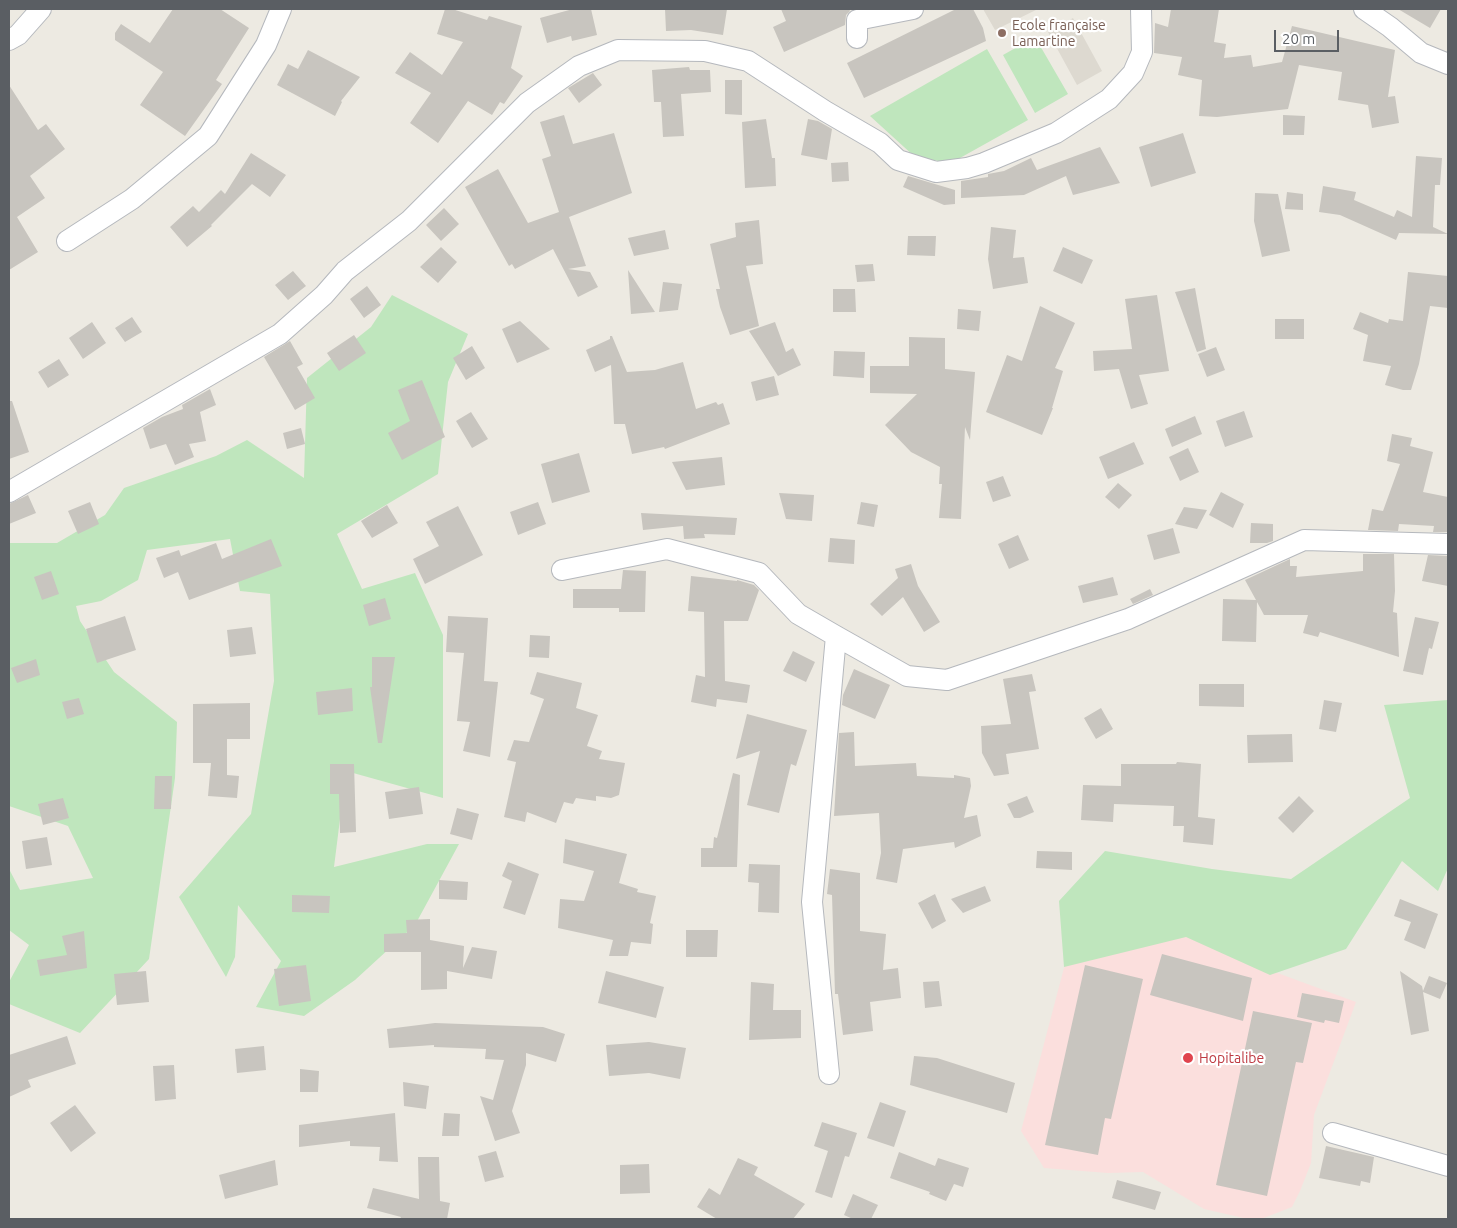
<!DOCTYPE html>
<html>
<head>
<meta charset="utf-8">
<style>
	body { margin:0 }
	#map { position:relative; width:1457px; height:1228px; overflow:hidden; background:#edeae2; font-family:Ubuntu,sans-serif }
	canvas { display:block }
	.frame { position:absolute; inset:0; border:10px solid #5a5e63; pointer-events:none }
	.scale { position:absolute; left:1274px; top:30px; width:65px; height:22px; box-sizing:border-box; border:2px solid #5a5e63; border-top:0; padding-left:6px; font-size:15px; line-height:18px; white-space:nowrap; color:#5a5e63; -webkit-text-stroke:4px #fff; paint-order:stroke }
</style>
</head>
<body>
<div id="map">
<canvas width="1457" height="1228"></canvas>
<div class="frame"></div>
<div class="scale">20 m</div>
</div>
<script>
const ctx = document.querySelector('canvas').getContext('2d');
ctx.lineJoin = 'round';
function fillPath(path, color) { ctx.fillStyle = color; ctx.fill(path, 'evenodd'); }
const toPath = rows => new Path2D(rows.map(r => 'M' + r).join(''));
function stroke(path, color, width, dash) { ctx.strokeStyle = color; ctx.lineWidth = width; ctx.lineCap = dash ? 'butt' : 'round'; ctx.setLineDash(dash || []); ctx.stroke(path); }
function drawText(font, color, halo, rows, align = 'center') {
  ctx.font = font + ' Ubuntu,sans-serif'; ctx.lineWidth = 4.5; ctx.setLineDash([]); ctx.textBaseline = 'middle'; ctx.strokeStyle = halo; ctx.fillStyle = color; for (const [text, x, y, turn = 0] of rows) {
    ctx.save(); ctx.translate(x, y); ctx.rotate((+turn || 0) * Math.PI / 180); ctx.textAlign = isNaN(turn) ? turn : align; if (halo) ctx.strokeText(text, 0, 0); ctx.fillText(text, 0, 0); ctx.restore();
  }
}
fillPath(toPath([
	[983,9,1038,9,995,30],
	[1073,18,1102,71,1077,85,1048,32]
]), '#ddd9d0');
fillPath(toPath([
	[1167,927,1264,968,1356,1002,1314,1115,1311,1163,1300,1191,1292,1207,1261,1219,1248,1219,1204,1209,1143,1172,1108,1173,1044,1168,1021,1131,1070,945]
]), '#fbdfdd');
fillPath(toPath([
	[1035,37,1068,94,1035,113,1003,55],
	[987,49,1028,120,951,163,915,157,870,116],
	[392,295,468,334,448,382,438,474,337,534,362,589,415,573,443,635,443,798,346,771,334,867,427,844,459,844,415,925,355,980,304,1016,256,1007,281,961,238,905,235,957,226,977,179,897,251,814,274,681,270,594,240,591,230,539,147,550,138,580,101,601,76,606,80,621,114,672,177,722,175,778,149,959,80,1033,9,1004,9,982,29,945,9,930,9,869,20,890,93,878,68,826,9,806,9,543,57,543,105,515,124,488,216,456,247,440,304,478,307,378,371,327],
	[1448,700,1448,868,1438,891,1402,861,1346,949,1270,975,1186,937,1064,967,1059,901,1105,851,1212,869,1291,879,1410,798,1384,705]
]), '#bfe6bd');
fillPath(toPath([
	[173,9,220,9,249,28,216,80,222,84,185,136,140,105,163,72,115,40,115,33,121,24,150,43],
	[445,9,452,9,487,20,489,16,522,26,511,68,523,76,504,104,500,102,492,115,468,101,438,143,410,123,431,93,395,73,410,52,442,75,463,42,437,34],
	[573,9,591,9,597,35,572,41,571,36,547,43,540,18],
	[665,9,727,9,723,35,691,30,666,31],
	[781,9,849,9,850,11,846,15,845,25,784,52,773,27,786,21],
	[956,9,973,9,983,28,986,41,864,98,847,63],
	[1171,9,1219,9,1214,42,1226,44,1224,58,1251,55,1253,67,1282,62,1292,26,1395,50,1388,97,1395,96,1399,123,1372,128,1368,105,1338,100,1342,72,1299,65,1288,109,1217,117,1199,116,1202,80,1178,75,1182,57,1154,53,1155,23,1168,27],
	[1398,9,1441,9,1430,28],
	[308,50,360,77,341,101,342,102,335,116,277,85,288,64,298,69],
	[689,67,690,70,710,70,711,92,681,94,684,136,663,137,661,102,654,102,652,70],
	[593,73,602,85,579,103,568,88],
	[725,80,742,80,742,115,725,114],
	[9,85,38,130,46,124,65,149,30,176,45,198,17,217,38,252,9,270],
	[564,115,573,144,614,133,632,193,569,217,586,266,568,269,590,272,598,287,578,297,553,249,515,269,512,264,509,266,465,187,498,169,528,223,559,212,542,159,551,156,540,122],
	[1283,115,1305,116,1304,135,1283,135],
	[766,119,772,158,775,158,776,186,745,188,742,122],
	[808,119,818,121,832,129,827,160,801,155],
	[1183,133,1196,173,1151,187,1139,147],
	[1100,147,1120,183,1073,195,1066,176,1024,195,961,198,961,181,988,177,988,174,1004,171,1031,158,1037,170],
	[251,153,286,175,270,197,252,184,211,225,212,226,187,247,170,227,193,206,199,212,221,190,225,194],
	[1416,156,1442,158,1440,185,1435,185,1433,227,1448,234,1399,233,1396,240,1340,215,1319,212,1323,186,1356,192,1354,200,1394,217,1397,210,1412,217],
	[848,162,849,181,832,182,831,163],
	[908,176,955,190,955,204,944,205,903,187],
	[1287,192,1303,194,1303,210,1285,209],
	[1255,193,1278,194,1290,251,1262,257,1254,221],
	[444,208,459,224,441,241,426,225],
	[759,220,763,264,746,266,759,326,730,335,720,307,716,289,720,289,710,244,736,237,735,223],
	[991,227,1016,230,1013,258,1024,257,1028,283,993,289,988,259],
	[665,230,669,249,634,256,628,238],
	[908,236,936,236,935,256,907,255],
	[441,247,457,262,438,283,420,267],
	[1063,247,1093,260,1082,284,1053,271],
	[873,264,875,281,857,282,855,265],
	[628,270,655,312,631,314],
	[293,271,306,286,288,300,275,285],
	[1408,272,1448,276,1448,308,1430,306,1419,364,1411,390,1403,390,1385,385,1391,366,1363,361,1368,335,1353,329,1360,312,1388,323,1389,319,1403,321],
	[663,282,682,284,678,310,659,312],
	[367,286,381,305,364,318,350,299],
	[1195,288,1206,349,1197,352,1175,292],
	[833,289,855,289,856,312,833,312],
	[1157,295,1169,371,1139,375,1148,404,1131,409,1119,369,1094,371,1093,351,1132,349,1125,299],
	[1040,306,1075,323,1055,368,1063,371,1052,408,1053,408,1042,435,986,412,1007,355,1022,361],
	[958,309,981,311,979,331,957,329],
	[132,317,142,332,125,342,115,328],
	[1275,319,1304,319,1304,339,1275,339],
	[520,321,550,349,517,363,502,329],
	[92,322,106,343,83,359,69,338],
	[775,322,786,352,793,348,801,365,778,376,749,331],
	[354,335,366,353,339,371,327,353],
	[610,336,612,336,627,372,655,370,683,362,696,409,716,402,718,405,723,403,730,424,665,449,664,447,632,454,625,424,614,424,611,365,595,372,586,350,610,339],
	[909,337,945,338,945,369,975,372,970,440,965,427,961,519,939,518,942,484,939,484,940,467,911,452,885,425,917,394,870,393,870,366,909,366],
	[290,341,303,364,297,367,315,398,295,410,264,357],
	[472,346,485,368,466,380,453,358],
	[1216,347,1225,370,1207,377,1198,354],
	[834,351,865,352,864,378,833,376],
	[59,359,69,375,48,388,38,372],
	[774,376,779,395,756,401,751,382],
	[422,380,445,437,402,460,388,433,410,421,398,390],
	[210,389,216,405,200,412,206,441,189,444,194,457,175,465,166,444,150,449,143,428,162,417,183,409,182,405],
	[9,401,12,401,29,452,9,459],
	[1244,411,1253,437,1225,447,1216,421],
	[471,412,488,439,472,448,456,421],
	[1195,416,1202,434,1172,447,1165,429],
	[301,428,305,444,287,449,283,433],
	[1392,434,1412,438,1410,446,1433,452,1423,492,1448,497,1448,532,1433,532,1434,526,1399,524,1398,531,1368,530,1372,509,1383,511,1400,464,1387,461],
	[1134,442,1144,464,1108,479,1099,457],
	[1188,448,1199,472,1180,481,1169,457],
	[579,453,590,492,552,503,541,464],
	[722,457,725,485,686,490,672,462],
	[1003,476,1011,496,993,502,986,482],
	[1118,483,1132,495,1119,509,1105,497],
	[1221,492,1244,504,1233,528,1209,515],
	[779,493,814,495,812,521,786,519],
	[28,495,36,513,9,524,9,504],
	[90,502,99,524,78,534,68,511],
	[538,502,546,524,518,535,510,512],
	[861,502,878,505,874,527,857,524],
	[387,505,398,523,372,538,361,521],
	[458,506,483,555,425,584,413,559,439,546,426,522],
	[1184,507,1207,510,1197,529,1175,524],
	[641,513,737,518,735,535,704,534,705,538,684,539,683,526,643,530],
	[1251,523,1273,524,1273,541,1267,543,1250,543],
	[1173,528,1180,553,1154,560,1147,535],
	[1018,535,1029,560,1009,569,998,544],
	[830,538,855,540,854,564,828,562],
	[271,539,282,566,189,600,178,572,164,578,156,558,179,550,181,556,216,543,222,559],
	[1363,554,1394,554,1395,591,1393,612,1397,613,1399,657,1320,632,1318,637,1303,633,1308,615,1264,615,1257,602,1256,642,1222,641,1223,599,1256,600,1245,580,1290,559,1290,566,1297,566,1296,577,1363,571],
	[1428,555,1448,556,1448,586,1422,581],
	[911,564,918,586,940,622,924,632,903,597,882,616,870,604,898,578,895,569],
	[623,570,646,571,645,612,619,612,619,608,573,608,573,589,621,589],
	[51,571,59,594,42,600,34,577],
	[691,576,737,581,737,580,754,585,759,590,748,621,724,621,725,681,750,685,747,703,717,699,716,707,691,702,696,675,705,677,704,612,688,611],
	[1113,577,1118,595,1083,603,1078,586],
	[1150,589,1153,595,1133,604,1130,599],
	[385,598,391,619,369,626,363,605],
	[125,616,136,650,97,663,86,629],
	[448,616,488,618,484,681,498,682,490,757,463,751,470,722,457,721,464,653,446,652],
	[1415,617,1439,622,1432,649,1429,648,1423,675,1403,671],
	[252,627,256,654,230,657,227,630],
	[530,635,550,636,549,658,529,657],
	[793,651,815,662,806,682,783,671],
	[372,657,395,657,382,743,378,743,370,687,372,687],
	[36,659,40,675,17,683,11,668],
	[854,669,890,685,875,719,842,705,843,695],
	[537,672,582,683,576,708,598,715,587,746,602,751,599,759,625,763,619,795,611,798,596,796,596,801,576,798,573,804,564,802,556,823,527,812,525,822,504,817,516,762,507,760,514,740,529,742,544,699,530,694],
	[1032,674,1036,691,1029,692,1039,749,1006,754,1009,774,994,776,982,753,981,726,1011,724,1003,679],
	[1199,684,1244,684,1244,707,1199,706],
	[352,688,353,711,318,715,316,692],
	[79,698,84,714,67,719,62,702],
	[1324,700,1342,703,1336,732,1319,729],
	[250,703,250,739,227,739,227,775,239,776,237,798,208,796,211,763,193,763,193,704],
	[1101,708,1113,729,1096,739,1084,718],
	[747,714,807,730,796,766,791,764,779,813,747,805,760,751,736,759],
	[854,732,855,766,916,763,917,776,954,778,954,775,970,778,971,786,964,818,977,815,981,836,955,848,954,842,903,849,897,883,876,879,881,853,879,813,834,816,839,733],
	[1292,734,1293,762,1248,763,1247,735],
	[1177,762,1201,764,1198,817,1215,819,1213,845,1183,842,1184,826,1173,826,1174,806,1114,804,1113,822,1081,820,1083,785,1121,786,1121,764,1176,764],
	[330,764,354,764,356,832,340,833,339,794,330,794],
	[733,773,740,775,737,867,701,867,701,848,713,848,714,837,717,838],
	[155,776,172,776,171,809,154,809],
	[419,787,423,814,389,819,385,792],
	[1027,796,1034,812,1020,818,1014,818,1007,804],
	[1299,796,1314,811,1293,833,1278,818],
	[63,798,69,818,43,825,38,804],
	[457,808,479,814,472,840,450,834],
	[47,837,52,865,26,869,22,841],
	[565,839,627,854,619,883,638,889,637,892,656,896,650,923,653,924,651,944,631,942,628,956,609,956,613,940,558,928,560,899,584,901,594,871,563,863],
	[1037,851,1072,852,1072,870,1036,868],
	[508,862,539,874,525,915,503,908,512,881,502,876],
	[749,864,780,865,779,913,758,912,759,883,748,882],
	[830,869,860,873,860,931,886,934,883,970,898,968,901,998,870,1002,873,1031,843,1035,838,994,835,994,832,895,827,894],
	[439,880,468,882,467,900,439,899],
	[985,886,991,901,963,913,951,899],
	[935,894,946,921,932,929,918,903],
	[292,895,330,896,329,913,292,912],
	[1400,899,1438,914,1425,949,1404,940,1411,922,1394,916],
	[430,919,430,940,464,946,463,968,472,947,497,951,492,979,447,971,447,989,421,990,421,952,384,952,384,934,407,933,406,920],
	[686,930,718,930,717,957,686,957],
	[84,931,87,968,40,976,37,960,67,955,62,936],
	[1162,954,1252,978,1243,1021,1150,995],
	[306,965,311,1001,279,1006,274,969],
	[1085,965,1143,979,1111,1119,1105,1118,1098,1155,1045,1145],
	[146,971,149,1002,117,1005,114,974],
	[606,971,664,987,656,1018,598,1003],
	[1400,971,1422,986,1423,991,1429,976,1447,983,1440,999,1423,992,1429,1031,1411,1035],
	[939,981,942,1006,925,1008,923,982],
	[751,982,774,984,773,1010,801,1010,801,1038,749,1040],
	[1302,993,1344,1001,1339,1023,1325,1020,1324,1023,1297,1017],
	[1253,1011,1312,1023,1303,1063,1296,1062,1267,1196,1216,1185],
	[435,1023,543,1027,565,1034,556,1062,526,1053,526,1065,512,1111,520,1133,495,1141,480,1096,493,1100,504,1060,485,1059,486,1049,434,1047,434,1045,389,1048,387,1029],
	[67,1036,76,1064,28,1080,31,1087,9,1097,9,1055],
	[649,1042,686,1048,680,1079,649,1073,609,1076,606,1045],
	[264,1046,266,1070,237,1073,235,1049],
	[914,1056,937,1058,1015,1083,1007,1113,910,1085],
	[174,1065,176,1099,155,1101,153,1066],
	[300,1069,319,1071,318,1092,300,1092],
	[403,1082,429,1086,426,1109,404,1106],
	[880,1102,906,1111,894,1147,867,1138],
	[75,1105,96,1133,71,1152,50,1123],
	[395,1113,398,1162,379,1161,380,1147,350,1146,350,1141,299,1147,299,1125],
	[444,1113,460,1114,459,1136,442,1136],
	[822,1122,857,1133,849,1157,845,1156,832,1198,815,1192,828,1151,814,1146],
	[1326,1146,1374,1157,1370,1183,1361,1181,1360,1186,1319,1178],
	[496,1151,504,1177,485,1182,478,1156],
	[899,1152,935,1166,938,1158,969,1168,963,1187,954,1184,946,1201,929,1194,930,1192,890,1178],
	[418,1157,439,1157,440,1201,450,1203,447,1219,400,1219,401,1217,367,1208,373,1188,419,1199],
	[738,1158,758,1167,754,1175,805,1204,793,1219,717,1219,697,1207,709,1188,720,1195],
	[275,1160,278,1185,225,1199,219,1175],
	[649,1164,650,1193,620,1194,620,1165],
	[1117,1180,1161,1192,1155,1210,1112,1198],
	[853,1194,878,1205,871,1219,853,1219,844,1215]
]), '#c8c5bf');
const minor = toPath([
	[1364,9,1390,27,1421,53,1448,64],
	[857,38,857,20,913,9],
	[9,40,18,35,41,9],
	[67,241,132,199,208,136,266,45,281,9],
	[9,492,280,334,324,295,345,271,409,221,527,103,579,66,618,50,705,51,748,61,825,111,880,143,898,160,936,172,967,168,984,163,1056,133,1109,99,1133,73,1142,52,1141,9],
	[562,570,667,549,759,573,798,614,836,636,907,676,947,680,1128,619,1304,540,1448,544],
	[829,1074,812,902,836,636],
	[1333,1133,1448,1166]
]);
stroke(minor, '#b5b8bd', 22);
stroke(minor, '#fff', 20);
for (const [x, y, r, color] of [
	[1002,33,5,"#8d6e63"],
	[1188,1058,6,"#e0444e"]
]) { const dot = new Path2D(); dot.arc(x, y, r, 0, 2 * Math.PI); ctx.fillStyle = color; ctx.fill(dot); stroke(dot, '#fff', 2); }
drawText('14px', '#785e54', '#fff', [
	["Ecole française",1012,25],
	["Lamartine",1012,41]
], 'left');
drawText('14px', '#be3a42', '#fff', [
	["Hopitalibe",1199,1058]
], 'left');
</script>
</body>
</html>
